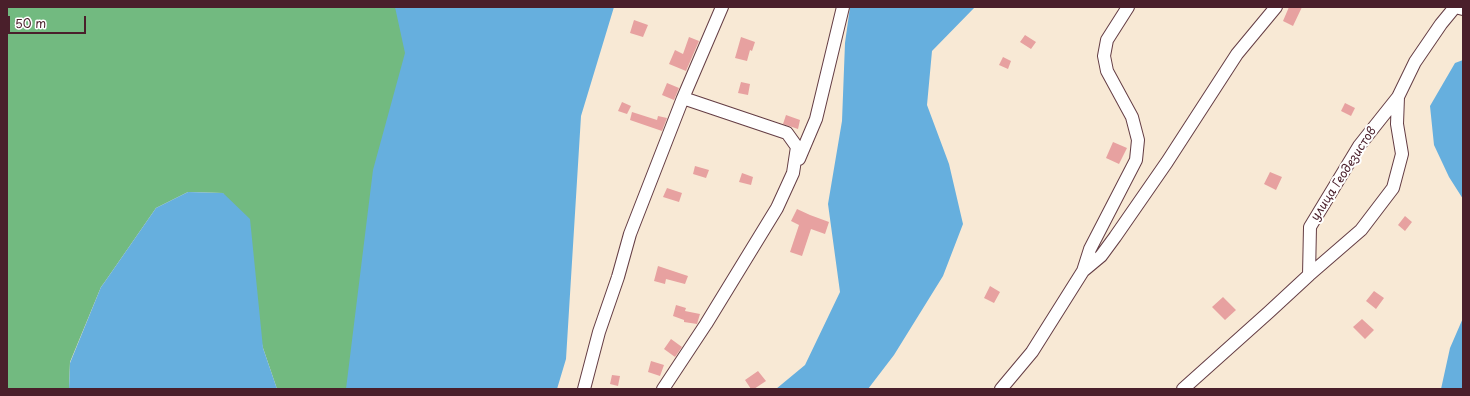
<!DOCTYPE html>
<html>
<head>
<meta charset="utf-8">
<style>
	body { margin:0 }
	#map { position:relative; width:1470px; height:396px; overflow:hidden; background:#f8e9d5; font-family:"Playpen Sans",sans-serif }
	canvas { display:block }
	.frame { position:absolute; inset:0; border:8px solid #4a1f2b; pointer-events:none }
	.scale { position:absolute; left:8px; top:16px; width:78px; height:18px; box-sizing:border-box; border:2px solid #4a1f2b; border-top:0; padding-left:5px; font-size:12px; line-height:14px; white-space:nowrap; color:#4a1f2b; -webkit-text-stroke:3px #fff; paint-order:stroke }
</style>
</head>
<body>
<div id="map">
<canvas width="1470" height="396"></canvas>
<div class="frame"></div>
<div class="scale">50 m</div>
</div>
<script>
const ctx = document.querySelector('canvas').getContext('2d');
ctx.lineJoin = 'round';
function fillPath(path, color) { ctx.fillStyle = color; ctx.fill(path, 'evenodd'); }
const toPath = rows => new Path2D(rows.map(r => 'M' + r).join(''));
function stroke(path, color, width, dash) { ctx.strokeStyle = color; ctx.lineWidth = width; ctx.lineCap = dash ? 'butt' : 'round'; ctx.setLineDash(dash || []); ctx.stroke(path); }
function drawText(font, color, halo, rows, align = 'center') {
  ctx.font = font + ' "Playpen Sans",sans-serif'; ctx.lineWidth = 4; ctx.setLineDash([]); ctx.textBaseline = 'middle'; ctx.strokeStyle = halo; ctx.fillStyle = color; for (const [text, x, y, turn = 0] of rows) {
    ctx.save(); ctx.translate(x, y); ctx.rotate((+turn || 0) * Math.PI / 180); ctx.textAlign = isNaN(turn) ? turn : align; if (halo) ctx.strokeText(text, 0, 0); ctx.fillText(text, 0, 0); ctx.restore();
  }
}
fillPath(toPath([
	[7,7,431,7,353,389,277,389,263,348,223,193,188,192,156,208,104,283,101,287,70,362,69,389,7,389]
]), '#72ba80');
fillPath(toPath([
	[395,7,614,7,581,116,566,359,557,389,346,389,373,170,405,53],
	[850,7,975,7,932,51,927,105,949,164,963,224,943,276,894,355,868,389,776,389,805,365,840,292,828,204,842,121,845,43],
	[1463,60,1463,199,1449,177,1434,145,1430,106,1455,63],
	[188,192,223,193,250,219,263,348,277,389,69,389,70,363,101,287,104,283,156,208],
	[1463,318,1463,389,1441,389,1450,348]
]), '#66afde');
fillPath(toPath([
	[1289,7,1302,7,1293,26,1283,21],
	[634,20,648,25,643,37,630,33],
	[1025,35,1036,42,1031,49,1020,42],
	[689,37,699,41,686,71,669,64,675,50,683,54],
	[741,37,755,42,752,51,750,50,747,61,735,58],
	[1003,57,1011,61,1008,69,999,65],
	[741,82,750,84,748,95,738,93],
	[667,83,679,88,674,100,662,95],
	[622,102,631,106,627,114,618,111],
	[1345,103,1355,108,1351,116,1341,111],
	[632,112,657,120,658,116,667,118,662,131,630,120],
	[786,115,800,120,798,129,783,124],
	[1113,142,1127,148,1119,164,1106,158],
	[695,166,709,170,706,178,693,174],
	[1270,172,1282,177,1276,190,1264,184],
	[742,173,753,177,751,185,739,182],
	[667,188,682,193,679,202,663,197],
	[797,209,810,215,829,222,825,234,811,229,802,256,790,252,799,225,791,221],
	[1405,216,1412,222,1405,231,1398,225],
	[658,266,688,276,685,284,666,279,665,284,654,281],
	[990,286,1000,292,994,303,984,298],
	[1374,291,1384,298,1376,309,1366,301],
	[1223,297,1236,310,1225,320,1212,307],
	[676,305,686,308,685,311,700,314,697,324,684,322,684,320,673,316],
	[1362,319,1374,330,1365,339,1353,327],
	[671,339,682,347,675,357,664,349],
	[651,361,664,365,660,376,648,372],
	[758,371,766,381,754,389,751,389,745,380],
	[612,375,620,376,618,386,610,384]
]), '#e7a1a0');
const minor = toPath([
	[799,159,816,119,843,7],
	[1083,271,1090,249,1136,160,1138,140,1132,117,1107,71,1104,56,1107,40,1128,7],
	[1309,275,1361,230,1393,188,1402,154,1397,124,1398,97],
	[584,389,599,332,618,277,630,234,683,98,722,7],
	[663,389,706,324,777,208,793,173,797,147,787,133,683,98],
	[1001,389,1032,352,1083,271,1101,256,1115,237,1167,162,1237,54,1276,7],
	[1183,389,1269,312,1309,275,1310,227,1359,146,1398,97,1415,62,1441,24,1455,7,1463,9]
]);
stroke(minor, '#643d44', 14);
stroke(minor, '#fff', 12);
drawText('12px', '#4a1f2b', '#fff', [
	["улица Геодезистов",1344,174,-57]
]);
</script>
</body>
</html>
